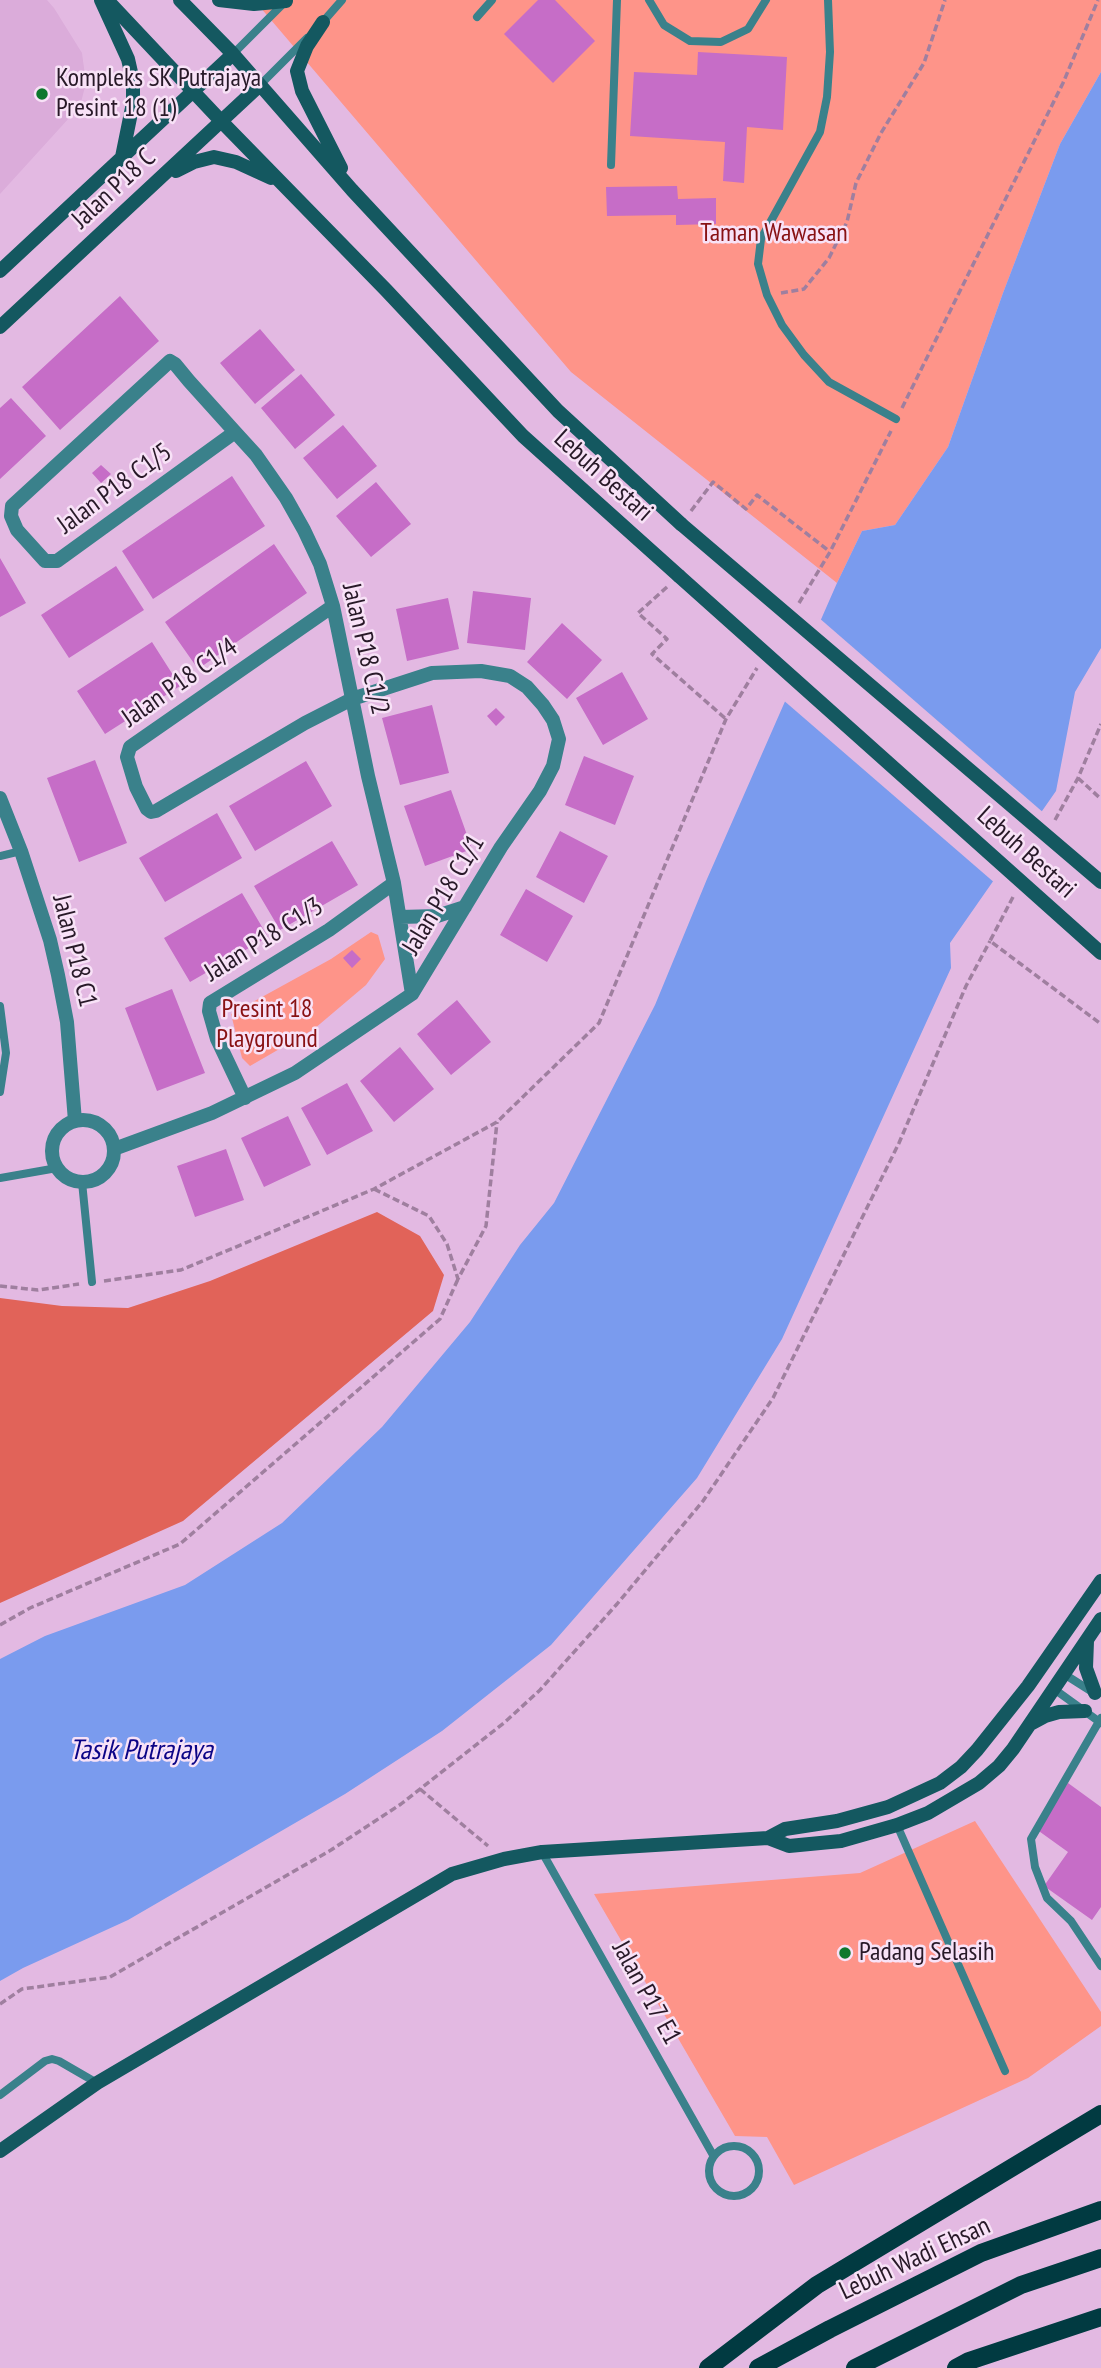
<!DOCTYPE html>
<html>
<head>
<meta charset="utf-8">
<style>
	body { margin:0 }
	canvas { display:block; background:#e3b9e2 }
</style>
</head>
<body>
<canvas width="1101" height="2368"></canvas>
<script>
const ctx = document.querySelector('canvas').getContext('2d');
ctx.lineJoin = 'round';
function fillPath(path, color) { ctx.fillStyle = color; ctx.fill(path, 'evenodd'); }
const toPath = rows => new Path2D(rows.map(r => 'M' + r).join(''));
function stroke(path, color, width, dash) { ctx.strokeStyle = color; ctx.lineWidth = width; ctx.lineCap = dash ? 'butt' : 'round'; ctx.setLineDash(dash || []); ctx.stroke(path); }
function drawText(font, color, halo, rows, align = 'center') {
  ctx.font = font + ' "PT Sans Narrow",sans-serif'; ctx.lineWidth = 5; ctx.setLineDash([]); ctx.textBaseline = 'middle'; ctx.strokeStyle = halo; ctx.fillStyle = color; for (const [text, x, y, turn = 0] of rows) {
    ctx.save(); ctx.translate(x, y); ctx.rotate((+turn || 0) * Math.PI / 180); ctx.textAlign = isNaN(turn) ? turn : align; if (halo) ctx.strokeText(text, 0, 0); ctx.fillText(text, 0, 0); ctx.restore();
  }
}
fillPath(toPath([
	[0,0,47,0,54,8,82,53,86,83,80,106,0,194]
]), '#dbacda');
fillPath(toPath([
	[254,0,1101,0,1101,72,1060,144,1003,293,948,447,895,525,862,531,837,583,571,372],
	[371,932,378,935,385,959,366,985,314,1029,250,1066,242,1058,231,1014,331,959],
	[975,1821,1101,2012,1101,2026,1028,2078,794,2185,767,2137,735,2136,594,1894,860,1873]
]), '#fe9489');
fillPath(toPath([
	[377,1212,420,1236,444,1275,433,1311,183,1521,0,1603,0,1298,62,1306,128,1308,210,1281]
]), '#e16359');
fillPath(toPath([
	[1101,72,1101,648,1075,692,1056,791,950,943,951,968,782,1339,697,1478,551,1645,442,1731,345,1794,128,1920,23,1968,0,1981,0,1659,45,1636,185,1585,282,1523,382,1427,470,1322,520,1245,554,1203,655,1005,707,879,837,583,862,531,895,525,948,447,1003,293,1060,144]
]), '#7a9bee');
fillPath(toPath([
	[818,617,1045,814,996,884,782,699]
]), '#e3b9e2');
fillPath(toPath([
	[538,0,555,0,595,41,553,83,504,34],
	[698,52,787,57,783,130,747,127,744,183,723,181,725,142,630,136,634,72,697,75],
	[677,186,678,199,716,198,716,224,676,225,676,215,607,216,606,187],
	[120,296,159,341,60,430,22,387],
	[260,329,295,370,255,404,220,363],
	[301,374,335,415,295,449,261,408],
	[11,398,46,436,0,479,0,408],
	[343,425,377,466,337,499,303,458],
	[101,465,111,474,101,483,92,473],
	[232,476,265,526,153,599,122,551],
	[376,482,411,524,371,557,336,516],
	[274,544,307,593,198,669,165,622],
	[0,558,26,603,0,617],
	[116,566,144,610,69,658,41,615],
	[473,591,531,598,525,650,467,643],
	[448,598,459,649,407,661,396,609],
	[562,623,602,660,567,699,527,662],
	[152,642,180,686,105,734,77,691],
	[622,672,648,719,603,745,576,698],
	[432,705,449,773,400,785,382,718],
	[496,708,505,717,496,726,487,716],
	[584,756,634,776,615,825,565,805],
	[95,760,127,843,79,862,47,778],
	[306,761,332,806,255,851,229,806],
	[451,790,472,849,425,866,404,806],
	[217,813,242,858,165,902,139,858],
	[560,831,608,856,584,903,536,877],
	[332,841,358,885,280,930,254,886],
	[526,889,573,916,547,962,500,935],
	[242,893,268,937,190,982,164,938],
	[352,950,361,959,352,968,343,958],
	[172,989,205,1073,157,1091,125,1008],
	[457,1000,491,1042,451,1075,417,1034],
	[400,1047,434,1089,394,1122,360,1081],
	[347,1083,373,1131,327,1155,301,1108],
	[288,1116,311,1165,264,1187,241,1138],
	[226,1149,244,1200,195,1217,177,1166],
	[1068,1783,1101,1807,1101,1907,1092,1920,1044,1886,1068,1852,1036,1829]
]), '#c66dc7');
stroke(toPath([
	[781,293,804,289,829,258,847,222,856,183,881,133,924,63,945,0],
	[902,408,1063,83,1098,0],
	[691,511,713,482,746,509,757,495,829,551],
	[667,587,638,613,667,639,652,654,726,719],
	[799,603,830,552,891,431],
	[1078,778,1101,799],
	[1055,820,1078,778,1101,724],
	[1030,866,1038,851],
	[1013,897,990,941,1101,1024],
	[374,1189,429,1216,447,1244,458,1279,486,1226,497,1122],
	[104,1281,181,1270,374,1189,497,1122,599,1023,726,719,757,668],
	[0,1286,38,1290,79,1284],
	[0,1625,30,1608,180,1544,440,1319,458,1279],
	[420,1789,488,1846],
	[0,2004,22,1989,110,1977,331,1850,401,1804,505,1722,540,1690,617,1604,703,1501,773,1398,899,1143,966,986,990,941]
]), '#9f7f9f', 3.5, [7, 3.5]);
stroke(toPath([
	[649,0,664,25,690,41,721,42,748,29,766,0],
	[828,0,830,52,827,97,820,132,761,239,758,264,767,295,782,325,804,355,829,382,896,419],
	[477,17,492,0],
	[321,24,342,0],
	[233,54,285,2],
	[260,85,307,38],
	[611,165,617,0],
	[0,856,21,851],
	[0,1006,6,1053,0,1092],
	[0,1178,57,1168],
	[82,1182,92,1282],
	[1064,1674,1094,1693],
	[1054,1689,1101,1723],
	[1101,1718,1031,1839,1035,1867,1047,1898,1071,1921,1101,1966],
	[897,1825,1005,2071],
	[542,1852,713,2155],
	[0,2095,45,2061,52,2059,59,2061,97,2083],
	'709 2171a25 25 0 1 1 50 0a25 25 0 1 1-50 0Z'
]), '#3a818b', 8);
stroke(toPath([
	[235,432,57,561,45,561,17,530,11,516,12,506,170,361,175,364,189,381,235,432,256,455,286,498,304,530,320,564,333,606,368,776,394,883,412,994],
	[0,798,21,851,50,940,58,975,67,1022,75,1121],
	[400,917,437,916,465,907],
	[245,1098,217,1039,209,1011,210,1003,329,930,394,883],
	'52 1151a31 31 0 1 1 62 0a31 31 0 1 1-62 0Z',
	[114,1149,212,1113,295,1073,412,994,501,847,540,791,553,766,559,739,553,720,543,705,527,687,510,676,481,671,432,673,352,699,305,723,156,811,151,812,147,809,136,787,127,757,130,747,333,606]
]), '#3a818b', 14);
stroke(toPath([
	[101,0,128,59,133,81,133,103,122,157],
	[107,0,221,121,386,290,523,436,679,576],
	[180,0,233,54,352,190,558,411,681,524],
	[219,0,254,4,286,1],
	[323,22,307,46,297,71,302,91,341,168],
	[176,171,194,162,214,157,236,162,271,178],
	[0,271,233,54],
	[0,327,260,85],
	[1087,1641,1086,1668,1095,1693],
	[1032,1723,1045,1716,1059,1712,1085,1711],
	[768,1838,789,1846,841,1841,897,1825,928,1813,979,1783,999,1766,1013,1749,1101,1619],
	[0,2151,97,2083,452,1874,504,1859,542,1852,768,1838,785,1829,837,1821,888,1807,940,1783,961,1767,977,1750,1028,1686,1101,1581]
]), '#145860', 14);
stroke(toPath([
	[708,2368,817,2285,1101,2114],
	[758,2368,830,2329,981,2253,1101,2210],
	[855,2368,1021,2285,1101,2258],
	[956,2368,969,2361,1101,2317]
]), '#013a41', 18);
stroke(toPath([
	[681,524,1101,882],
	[679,576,1101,953]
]), '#145860', 14);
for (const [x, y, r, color] of [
	[42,94,7,"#0d782c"],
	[845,1953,7,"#0d782c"]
]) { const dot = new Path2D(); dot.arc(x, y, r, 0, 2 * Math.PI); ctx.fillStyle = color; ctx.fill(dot); stroke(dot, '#f8e2f7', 2.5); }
drawText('26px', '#281928', '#f8e2f7', [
	["Kompleks SK Putrajaya",56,79],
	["Presint 18 (1)",56,109],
	["Padang Selasih",859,1953]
], 'left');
drawText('26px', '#281928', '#f8e2f7', [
	["Jalan P18 C",114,189,-43],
	["Lebuh Bestari",603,476,42],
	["Jalan P18 C1/5",115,489,-36],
	["Jalan P18 C1/2",365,649,77],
	["Jalan P18 C1/4",180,683,-35],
	["Lebuh Bestari",1026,853,42],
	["Jalan P18 C1/1",444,895,-59],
	["Jalan P18 C1/3",264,940,-32],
	["Jalan P18 C1",74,951,76],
	["Jalan P17 E1",646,1993,61],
	["Lebuh Wadi Ehsan",915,2259,-25]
]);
drawText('26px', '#881113', '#f8e2f7', [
	["Taman Wawasan",774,234],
	["Presint 18",267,1010],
	["Playground",267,1040]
]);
drawText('italic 28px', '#0b0486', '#f8e2f7', [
	["Tasik Putrajaya",141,1751]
]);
</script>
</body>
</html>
